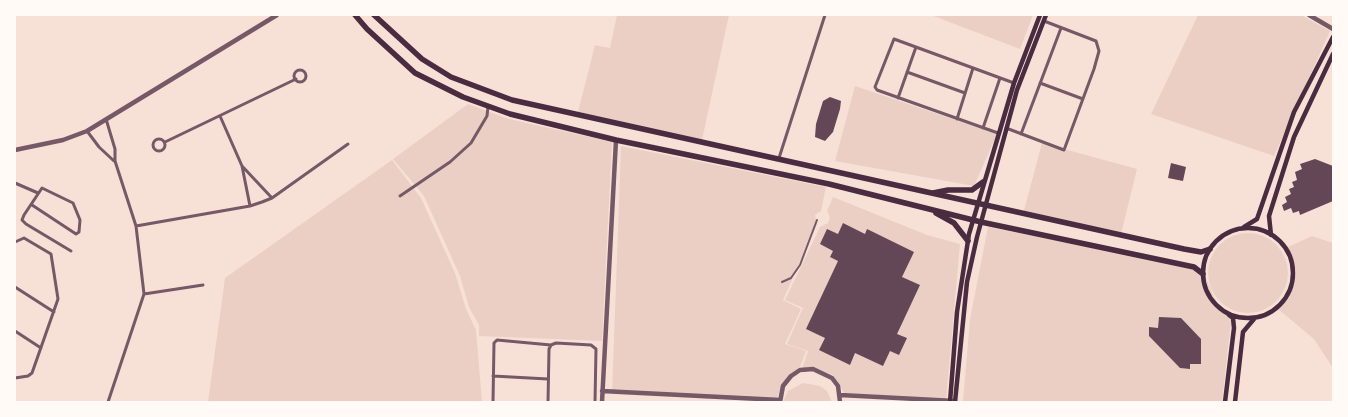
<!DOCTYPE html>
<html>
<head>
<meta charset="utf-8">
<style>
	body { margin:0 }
	#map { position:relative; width:1348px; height:417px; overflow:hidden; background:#f7e1d7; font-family:"Work Sans",sans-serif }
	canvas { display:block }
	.frame { position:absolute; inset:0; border:16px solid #fffaf5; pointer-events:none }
</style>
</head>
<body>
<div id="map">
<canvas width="1348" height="417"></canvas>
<div class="frame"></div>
</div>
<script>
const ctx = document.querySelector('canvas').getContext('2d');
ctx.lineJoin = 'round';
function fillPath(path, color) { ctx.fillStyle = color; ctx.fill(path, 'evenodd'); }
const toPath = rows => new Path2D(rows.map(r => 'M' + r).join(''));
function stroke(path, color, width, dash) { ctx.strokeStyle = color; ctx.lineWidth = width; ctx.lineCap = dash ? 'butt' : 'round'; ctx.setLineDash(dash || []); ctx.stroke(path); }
fillPath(toPath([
	[617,15,729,15,702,140,578,112,595,45,610,48],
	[931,15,1033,15,1020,49],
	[1198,15,1301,15,1330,31,1274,156,1151,114],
	[855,86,997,134,974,186,835,161],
	[468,104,509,119,612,142,602,341,479,336,479,325,469,307,460,276,424,196,393,159],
	[1042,143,1137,169,1121,234,1023,214],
	[621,146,826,187,821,211,815,215,817,224,783,300,801,309,785,344,806,351,797,375,781,387,776,402,612,394],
	[392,160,421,198,455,273,466,309,476,330,482,402,208,402,225,278],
	[833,197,927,235,960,244,946,400,844,393,833,375,812,367,802,369,808,351,787,344,803,308,785,300,820,227,828,223,830,217,827,211],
	[988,227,1199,269,1206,278,1215,300,1229,315,1231,322,1222,402,963,402,970,319],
	'1208 273a40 40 0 1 1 80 0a40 40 0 1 1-80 0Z',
	[1312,236,1333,243,1333,368,1314,339,1278,309,1289,298,1294,285,1296,271,1288,247],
	[803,383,820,386,827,391,832,402,783,402,788,391]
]), '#ebcfc5');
fillPath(toPath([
	[830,97,841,101,840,109,833,132,825,141,815,137,816,124,823,101],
	[1315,159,1333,166,1333,201,1300,215,1299,211,1293,213,1291,208,1284,211,1282,205,1287,202,1285,197,1291,194,1289,189,1294,187,1292,182,1297,180,1295,172,1302,169,1300,164],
	[1171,163,1186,167,1183,181,1168,178],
	[843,223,865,234,867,229,914,252,902,277,920,285,897,334,907,338,899,355,890,351,883,366,855,353,850,365,819,350,825,338,806,329,838,261,830,257,833,251,820,244,827,229,838,234],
	[1159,317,1181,318,1201,339,1201,364,1190,364,1190,369,1180,368,1149,336,1149,327,1158,328]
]), '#644757');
stroke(toPath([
	[782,282,791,278,800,265,817,220]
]), '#755966', 2);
stroke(toPath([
	'294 76a6 6 0 1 1 12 0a6 6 0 1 1-12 0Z',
	[907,72,965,93],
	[1040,83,1083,99],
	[898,98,916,47],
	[220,116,242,166],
	[106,119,115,149,115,161,136,226,144,294,108,402],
	[957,119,973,68],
	[983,128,1000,78],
	[1006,128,1064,150,1094,69,1099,51,1096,41,1044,21],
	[87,131,99,147,114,161],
	[998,133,877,90,875,87,894,39,1014,83],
	[1021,134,1061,28],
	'153 145a6 6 0 1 1 12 0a6 6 0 1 1-12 0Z',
	[165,142,296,79],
	[779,158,825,15],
	[15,183,38,193],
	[400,196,450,162,471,143,487,116,488,107],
	[32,205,76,234,79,232,80,220,73,203,42,188,24,215,22,220,26,224,71,251],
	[250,206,242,166,272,198],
	[136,226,250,206,262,202,272,198,348,144],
	[15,242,24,238,51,254,58,299,32,373,28,376,15,378],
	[15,287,54,312],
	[144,294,203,285],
	[15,331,41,348],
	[493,376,548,379],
	[493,402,494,343,497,340,551,345],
	[548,402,549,349,551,345,556,343,591,345,596,349,595,402]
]), '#755966', 3);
stroke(toPath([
	[1309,15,1333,29],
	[15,150,63,140,87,131,277,15],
	[602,391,780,400],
	[840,395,955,401],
	[602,402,616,140],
	[780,402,783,386,791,376,800,370,813,369,832,378,838,386,840,402]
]), '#755966', 4.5);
stroke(toPath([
	[1244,227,1257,219,1294,112,1333,37],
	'1203 273a45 45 0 1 1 90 0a45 45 0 1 1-90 0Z',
	[1271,235,1269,216,1294,137,1333,54],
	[950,402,957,312,969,234,1014,83,1040,15],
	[955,402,967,282,977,237,1017,90,1046,15],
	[1225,402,1234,328,1233,318,1229,315],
	[1235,402,1243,332,1254,319]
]), '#4a2c40', 4.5);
stroke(toPath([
	[355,15,367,29,415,73,463,97,510,114,616,140,829,184,981,222,1194,267,1203,274],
	[374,15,422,59,451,77,512,100,1184,249,1201,252,1210,249],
	[933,193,948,190,972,190,983,182],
	[936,213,954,223,968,241]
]), '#4a2c40', 5.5);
</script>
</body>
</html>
